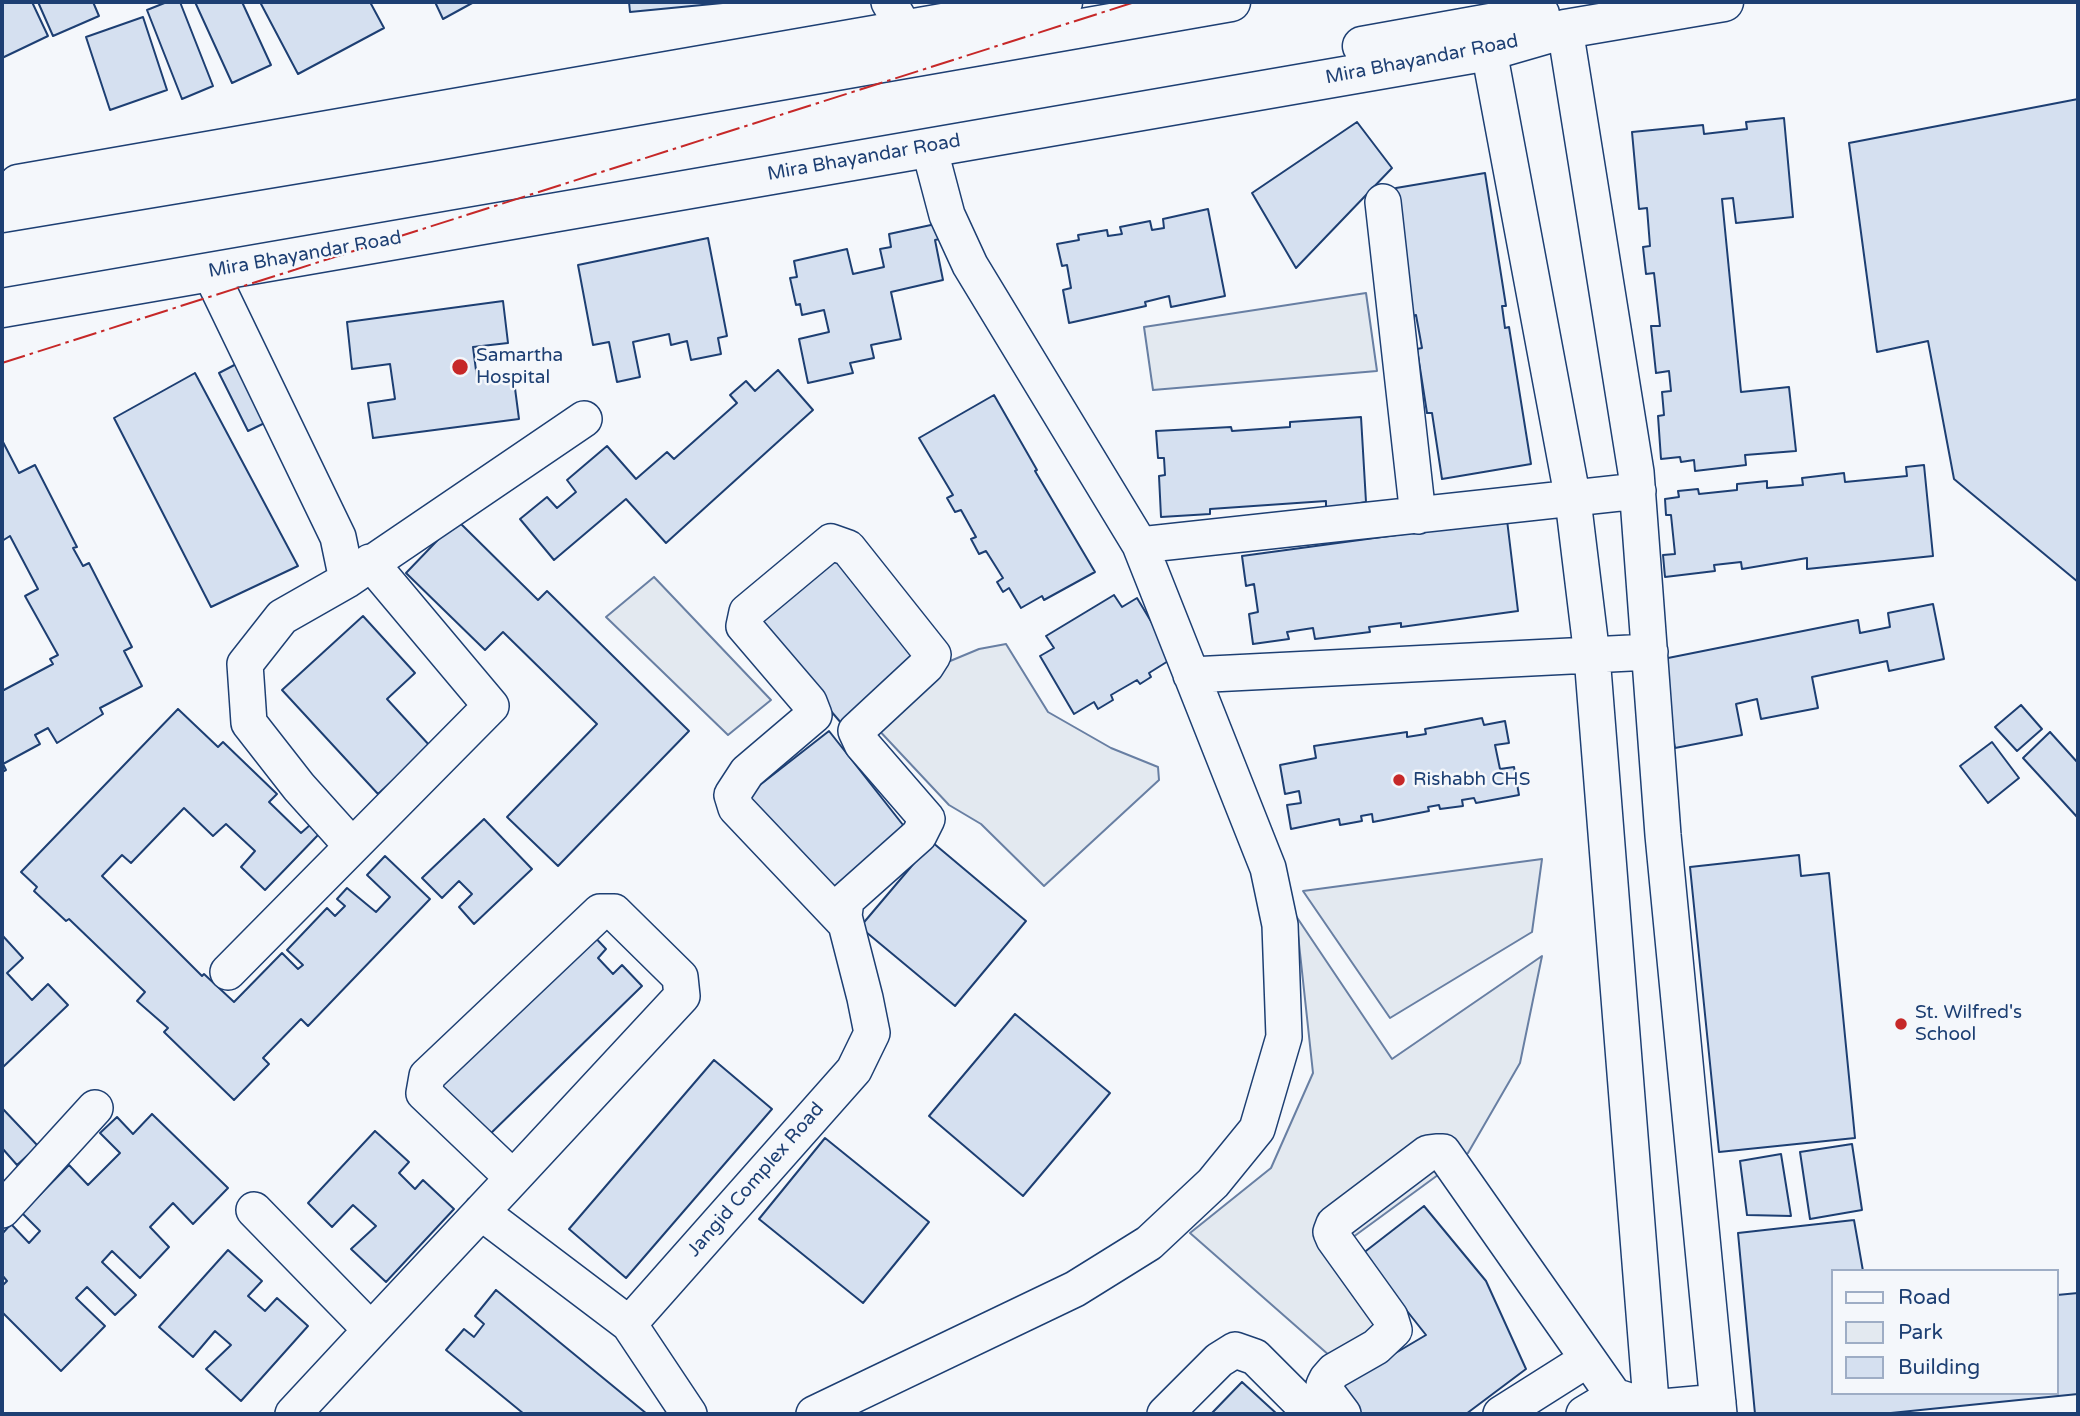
<!DOCTYPE html>
<html>
<head>
<meta charset="utf-8">
<style>
	body { margin:0 }
	#map { position:relative; width:2080px; height:1416px; overflow:hidden; background:#f4f7fb; font-family:"Varela Round",sans-serif }
	canvas { display:block }
	.frame { position:absolute; inset:0; border:4px solid #1d3f73; pointer-events:none }
	.legend { position:absolute; left:1831px; top:1269px; width:228px; height:126px; box-sizing:border-box; background:#f4f7fb; border:2px solid #9eadc5; margin:0; padding:9px 12px; list-style:none; font-size:21px; color:#1d3f73 }
	.legend li { display:flex; align-items:center; gap:14px; height:35px }
	.legend b { width:35px; border:2px solid #9eadc5 }
</style>
</head>
<body>
<div id="map">
<canvas width="2080" height="1416"></canvas>
<div class="frame"></div>
<ul class="legend">
<li><b style="height:9px;background:#f4f7fb"></b>Road</li>
<li><b style="height:19px;background:#e3e9f0"></b>Park</li>
<li><b style="height:19px;background:#d5e0f0"></b>Building</li>
</ul>
</div>
<script>
const ctx = document.querySelector('canvas').getContext('2d');
ctx.lineJoin = 'round';
function fillPath(path, color) { ctx.fillStyle = color; ctx.fill(path, 'evenodd'); }
const toPath = rows => new Path2D(rows.map(r => 'M' + r).join(''));
function stroke(path, color, width, dash) { ctx.strokeStyle = color; ctx.lineWidth = width; ctx.lineCap = dash ? 'butt' : 'round'; ctx.setLineDash(dash || []); ctx.stroke(path); }
function drawText(font, color, halo, rows, align = 'center') {
  ctx.font = font + ' "Varela Round",sans-serif'; ctx.lineWidth = 5; ctx.setLineDash([]); ctx.textBaseline = 'middle'; ctx.strokeStyle = halo; ctx.fillStyle = color; for (const [text, x, y, turn = 0] of rows) {
    ctx.save(); ctx.translate(x, y); ctx.rotate((+turn || 0) * Math.PI / 180); ctx.textAlign = isNaN(turn) ? turn : align; if (halo) ctx.strokeText(text, 0, 0); ctx.fillText(text, 0, 0); ctx.restore();
  }
}
const green = toPath([
	[1366,293,1377,371,1153,390,1144,327,1366,293],
	[654,577,771,700,728,735,606,617,654,577],
	[1006,644,1048,712,1111,748,1158,767,1159,780,1044,886,981,824,949,805,874,725,943,664,979,649,1006,644],
	[1542,859,1532,932,1390,1018,1303,891,1542,859],
	[1296,916,1392,1059,1542,956,1520,1063,1468,1153,1334,1251,1381,1328,1330,1356,1190,1233,1271,1168,1313,1073,1296,916]
]);
fillPath(green, '#e3e9f0');
stroke(green, '#687fa3', 2);
const building = toPath([
	[2,2,32,2,48,36,2,58,2,2],
	[38,2,93,2,99,16,53,36,38,2],
	[167,2,180,2,213,86,182,99,147,10,167,2],
	[195,2,242,2,271,65,232,83,195,2],
	[260,2,370,2,384,28,298,74,260,2],
	[435,2,474,2,443,19,435,2],
	[629,2,733,2,630,12,629,2],
	[143,17,167,90,110,110,86,37,143,17],
	[2078,99,2078,582,1954,479,1928,341,1877,352,1849,143,2078,99],
	[1784,118,1793,217,1736,223,1733,198,1722,199,1741,392,1789,387,1796,451,1745,455,1746,465,1695,471,1694,460,1681,462,1680,457,1661,459,1658,416,1664,415,1662,392,1671,391,1669,371,1656,373,1651,326,1660,326,1654,273,1646,274,1643,247,1650,246,1647,208,1639,209,1632,132,1703,125,1704,134,1747,129,1746,122,1784,118],
	[1357,122,1392,168,1296,268,1252,193,1357,122],
	[1485,173,1506,306,1502,306,1505,328,1509,327,1531,464,1442,479,1432,413,1427,413,1417,349,1422,348,1416,315,1412,316,1396,188,1485,173],
	[1208,209,1225,296,1171,307,1169,296,1145,302,1146,306,1069,323,1063,290,1071,288,1067,265,1062,266,1057,244,1079,240,1078,235,1107,230,1108,236,1122,234,1120,227,1150,221,1152,230,1164,228,1163,219,1208,209],
	[945,222,949,237,935,240,943,280,891,292,901,339,871,345,874,358,850,363,853,373,808,383,799,339,829,332,824,310,802,315,800,304,796,305,790,278,797,277,794,261,847,249,853,274,884,267,880,249,891,247,889,234,945,222],
	[708,238,727,336,718,338,721,354,691,360,687,341,671,345,669,334,633,342,640,377,617,382,609,342,593,345,578,265,708,238],
	[503,301,508,343,473,347,477,378,513,373,519,419,373,438,368,403,395,399,390,364,352,369,347,322,503,301],
	[244,360,273,419,248,431,219,373,244,360],
	[778,370,813,410,666,543,626,499,554,560,520,519,547,497,557,508,576,492,567,480,607,446,636,479,667,452,674,459,737,403,730,395,746,381,755,391,778,370],
	[195,373,298,566,211,607,114,418,195,373],
	[994,395,1037,470,1035,471,1095,572,1044,600,1042,596,1021,608,1009,588,1003,592,997,582,1003,578,986,551,979,554,971,539,976,537,961,510,955,512,947,498,953,495,919,438,994,395],
	[1361,417,1366,502,1326,509,1326,501,1210,509,1210,514,1161,517,1159,476,1165,475,1164,458,1158,458,1156,431,1231,427,1232,431,1290,427,1290,422,1361,417],
	[3,442,19,473,35,465,77,547,73,548,83,566,89,563,132,647,124,651,142,686,100,708,103,714,57,743,48,728,35,735,40,744,3,764,6,770,2,772,2,691,53,664,50,659,58,655,25,596,38,589,10,536,2,541,3,442],
	[1924,465,1933,556,1807,569,1807,558,1742,569,1741,562,1714,565,1715,571,1665,577,1663,555,1675,554,1671,515,1666,515,1665,499,1679,497,1678,491,1698,489,1699,494,1737,490,1737,484,1767,481,1767,488,1803,485,1802,478,1844,473,1845,482,1907,476,1906,467,1924,465],
	[457,520,538,600,547,591,689,731,558,866,507,817,597,724,503,632,485,650,406,573,457,520],
	[1507,520,1518,611,1401,627,1401,623,1369,627,1370,632,1315,639,1313,628,1287,632,1289,639,1253,644,1249,614,1258,612,1254,584,1246,586,1242,556,1507,520],
	[833,552,922,656,842,724,753,620,833,552],
	[1114,595,1122,607,1137,598,1173,658,1149,673,1151,677,1140,684,1137,680,1111,695,1113,700,1098,709,1094,702,1074,714,1040,656,1054,648,1046,636,1114,595],
	[1933,604,1944,659,1889,671,1887,661,1812,677,1818,708,1761,719,1757,699,1736,704,1742,735,1675,748,1658,660,1858,620,1860,633,1890,627,1888,613,1933,604],
	[363,616,415,673,387,699,430,746,378,794,282,690,363,616],
	[2021,705,2042,729,2017,751,1995,727,2021,705],
	[178,709,218,747,223,742,277,794,269,802,301,833,310,825,319,834,265,890,241,867,255,851,226,824,213,836,184,808,131,863,122,855,102,876,202,976,204,974,234,1002,282,953,298,969,303,965,287,950,327,908,335,916,345,906,337,899,347,888,376,912,390,897,367,875,385,856,430,899,308,1026,301,1019,263,1058,269,1064,234,1100,164,1032,168,1028,137,1001,145,992,69,919,66,921,34,891,37,887,21,872,178,709],
	[1482,718,1484,725,1505,721,1509,743,1495,745,1500,769,1514,767,1519,795,1476,803,1474,798,1462,800,1463,806,1440,809,1439,805,1428,807,1429,811,1373,822,1372,814,1361,816,1362,821,1340,825,1339,819,1291,829,1287,805,1301,803,1299,791,1285,794,1280,765,1316,758,1314,746,1407,732,1407,737,1426,734,1425,729,1482,718],
	[829,731,907,830,825,895,747,795,829,731],
	[2050,732,2078,763,2078,818,2023,758,2050,732],
	[1992,742,2019,778,1988,803,1960,766,1992,742],
	[484,819,532,869,474,924,459,907,472,894,459,881,442,898,422,878,484,819],
	[932,842,1026,921,955,1006,860,927,932,842],
	[1799,855,1801,876,1829,873,1855,1138,1719,1152,1690,867,1799,855],
	[589,931,606,949,598,958,613,974,622,965,642,986,486,1138,433,1083,589,931],
	[2,935,23,958,7,973,32,1000,48,984,68,1005,2,1068,2,935],
	[1015,1014,1110,1093,1023,1196,929,1116,1015,1014],
	[714,1060,772,1109,626,1278,569,1229,714,1060],
	[2,1108,38,1146,17,1165,2,1148,2,1108],
	[152,1114,228,1188,193,1224,173,1203,150,1227,169,1247,140,1278,112,1251,102,1262,136,1295,115,1315,87,1287,76,1298,105,1326,61,1371,2,1312,2,1286,7,1281,2,1275,2,1234,11,1224,29,1243,40,1231,22,1213,69,1165,88,1185,120,1153,100,1133,117,1117,133,1134,152,1114],
	[375,1131,409,1162,399,1173,415,1189,423,1180,454,1209,386,1282,351,1249,376,1226,353,1205,332,1227,308,1203,375,1131],
	[825,1138,929,1222,863,1303,759,1219,825,1138],
	[1852,1144,1862,1210,1810,1219,1800,1152,1852,1144],
	[1781,1154,1791,1216,1747,1215,1740,1161,1781,1154],
	[1424,1206,1486,1281,1526,1369,1466,1414,1360,1414,1338,1387,1426,1335,1362,1254,1424,1206],
	[1854,1220,1863,1271,1833,1271,1833,1393,2057,1393,2057,1295,2078,1293,2078,1394,1881,1414,1755,1414,1738,1233,1854,1220],
	[228,1250,262,1281,248,1296,265,1311,277,1298,308,1326,241,1401,206,1369,231,1345,215,1331,193,1357,159,1327,228,1250],
	[496,1290,647,1414,524,1414,446,1350,464,1329,474,1337,484,1324,475,1316,496,1290],
	[1242,1382,1277,1414,1211,1414,1242,1382]
]);
fillPath(building, '#d5e0f0');
stroke(building, '#1d3f73', 2);
const street = toPath([
	[889,2,904,28],
	[1565,29,1636,472,1663,835,1719,1414],
	[1489,51,1573,500,1592,656,1652,1414],
	[1383,202,1418,516],
	[210,272,338,537,347,580],
	[1140,545,1638,491],
	[1191,675,1650,652],
	[352,846,299,787,249,723,245,664,282,617,347,580,584,419],
	[228,972,491,706,370,562],
	[2,1210,95,1108],
	[254,1210,371,1330],
	[481,1212,629,1324],
	[293,1414,371,1330,513,1178,682,996,680,977,614,912,600,912,427,1076,424,1093,513,1178],
	[689,1414,629,1324,854,1070,872,1033,865,998,846,924,844,916,846,900,919,835,927,819,862,744,856,731,926,666,933,655,848,548,831,542,747,612,744,626,809,702,814,715,747,772,732,795,736,808,846,924],
	[814,1414,1075,1289,1149,1243,1213,1183,1257,1129,1284,1037,1280,925,1268,868,1140,545,970,265,947,215,929,147],
	[1165,1414,1219,1360,1235,1350,1255,1357,1312,1414],
	[1343,1414,1328,1394,1324,1385,1327,1379,1334,1371,1376,1347,1394,1330,1390,1317,1334,1239,1331,1232,1334,1224,1428,1153,1436,1152,1443,1152,1614,1396],
	[1501,1414,1588,1359],
	[1584,1414,1614,1396,1651,1408,1718,1402]
]);
const primary = toPath([
	[1362,46,1540,14],
	[18,184,1063,2],
	[2,213,430,142,1231,2],
	[2,308,1489,51,1565,29,1724,2]
]);
stroke(street, '#1d3f73', 38);
stroke(primary, '#1d3f73', 41);
stroke(street, '#f4f7fb', 35);
stroke(primary, '#f4f7fb', 38);
stroke(toPath([
	[2,363,1135,2]
]), '#c62828', 2, [24, 5, 3.5, 5]);
for (const [x, y, r, color] of [
	[460,367,9,"#c62828"],
	[1399,780,7,"#c62828"],
	[1901,1024,7,"#c62828"]
]) { const dot = new Path2D(); dot.arc(x, y, r, 0, 2 * Math.PI); ctx.fillStyle = color; ctx.fill(dot); stroke(dot, '#f4f7fb', 2.5); }
drawText('19px', '#1d3f73', '#f4f7fb', [
	["Mira Bhayandar Road",1422,60,-11],
	["Mira Bhayandar Road",864,158,-10],
	["Mira Bhayandar Road",305,255,-10],
	["Jangid Complex Road",756,1180,-49]
]);
drawText('19px', '#1d3f73', '#f4f7fb', [
	["Samartha",476,356],
	["Hospital",476,378],
	["Rishabh CHS",1413,780],
	["St. Wilfred's",1915,1013],
	["School",1915,1035]
], 'left');
</script>
</body>
</html>
